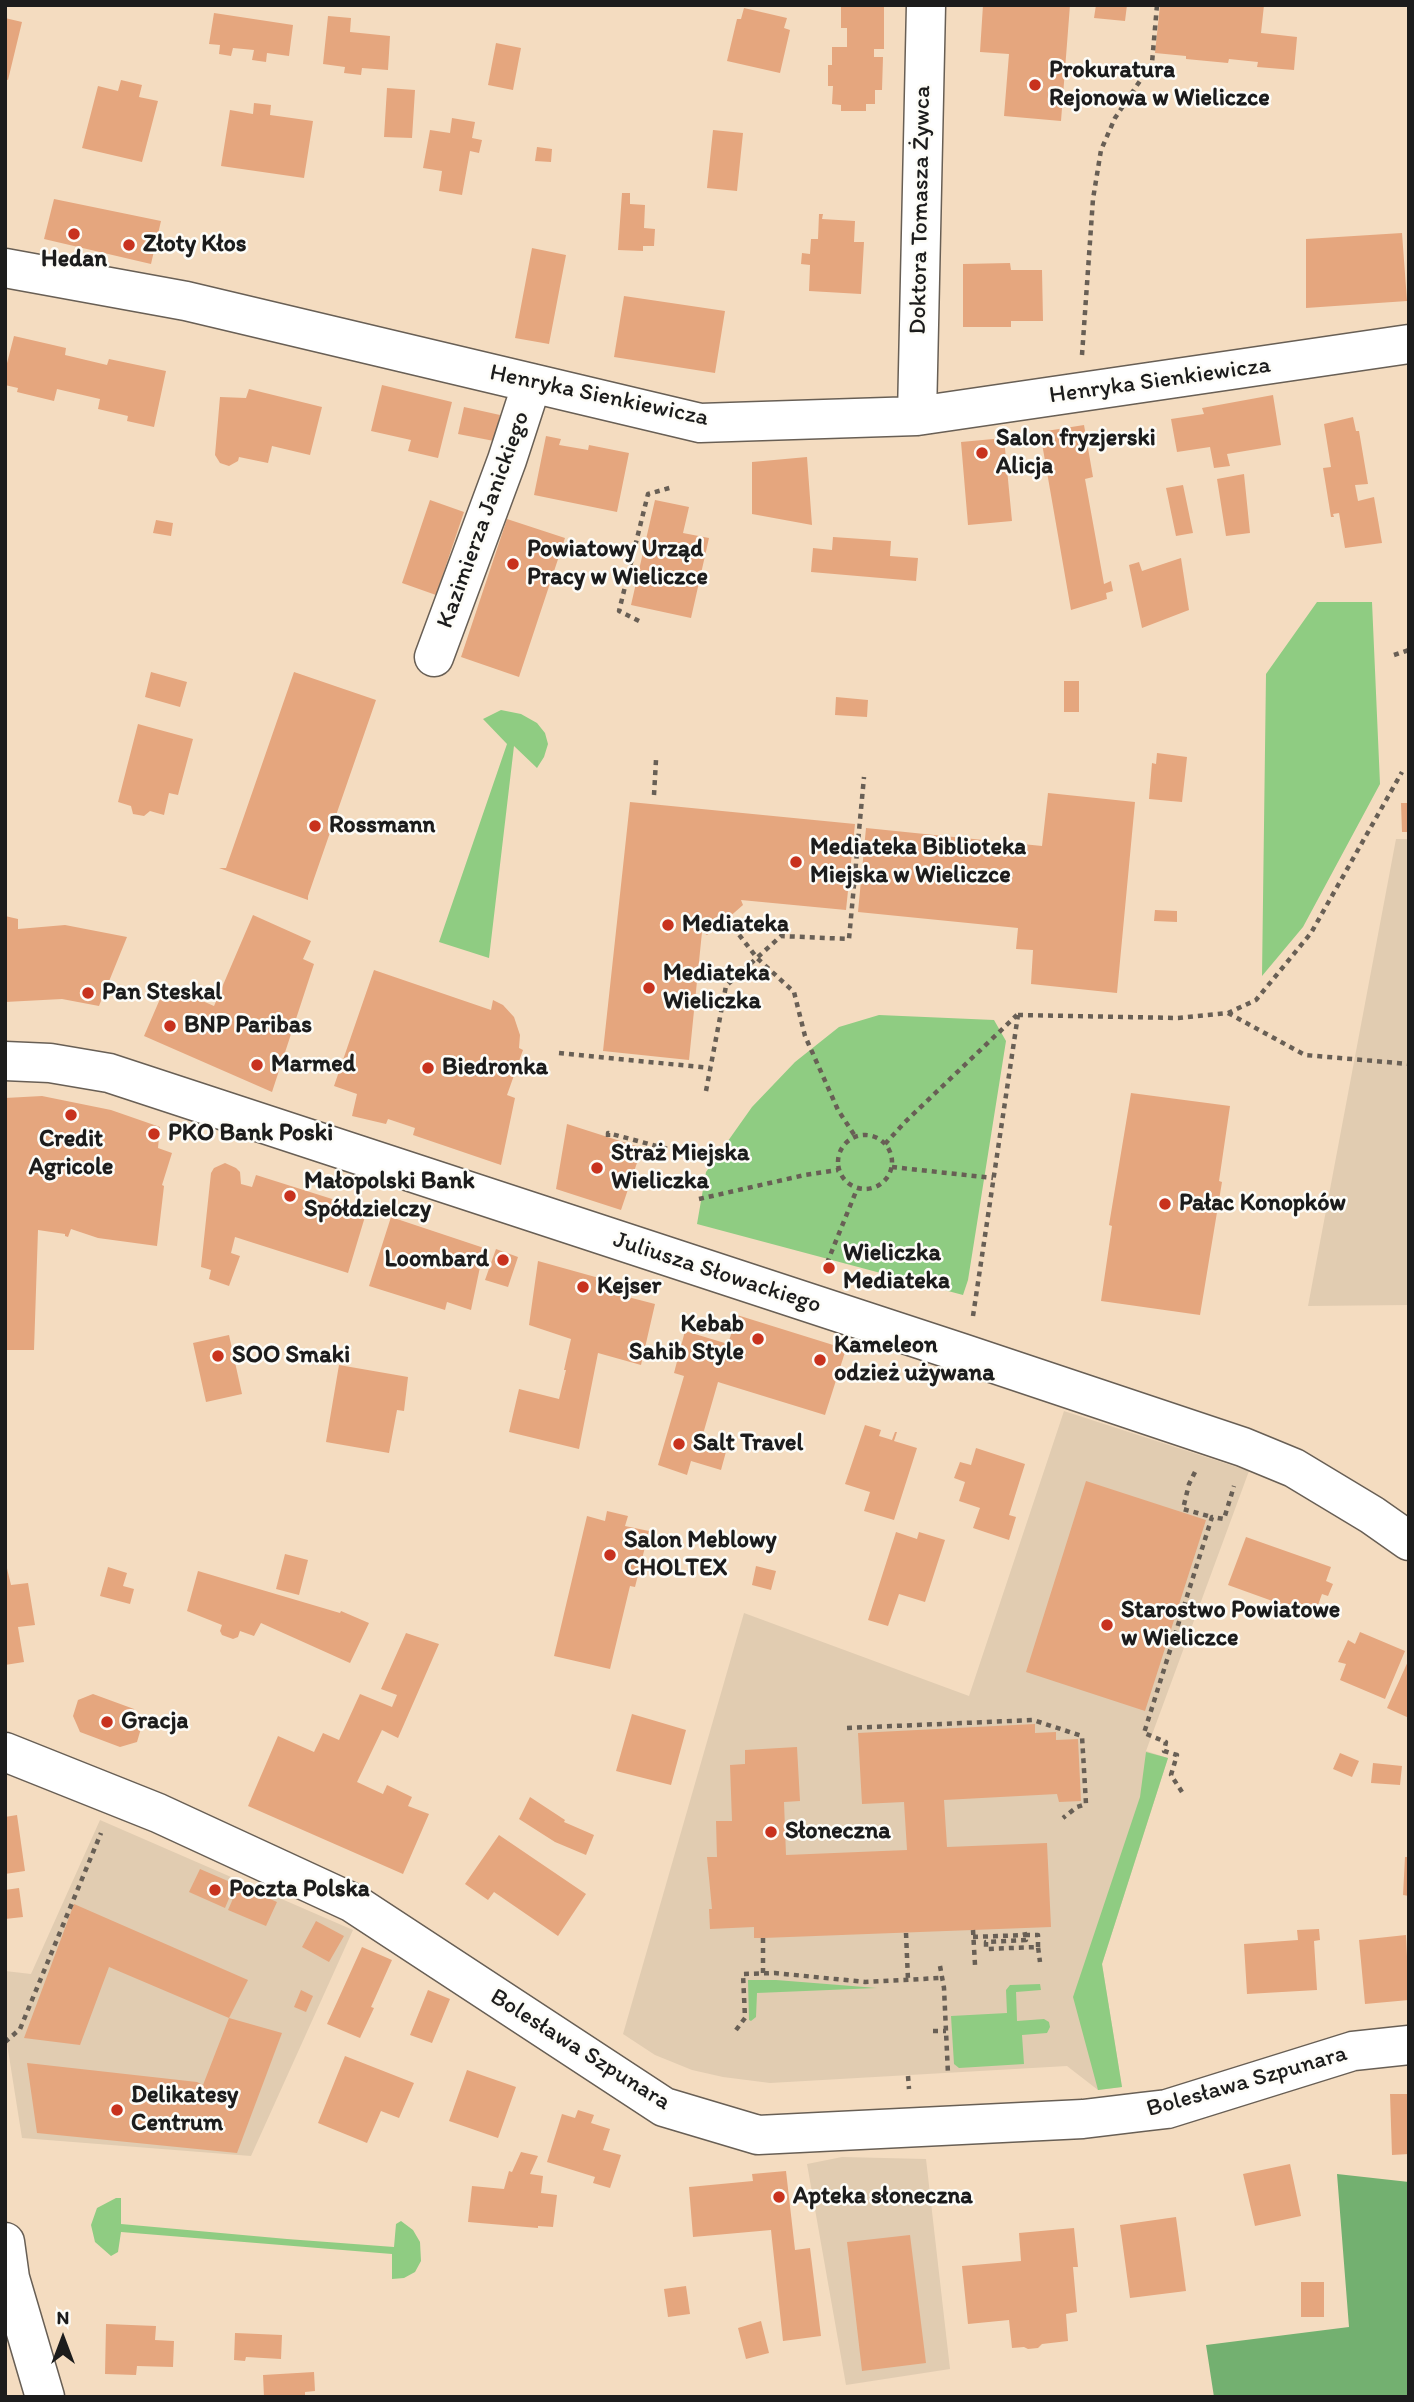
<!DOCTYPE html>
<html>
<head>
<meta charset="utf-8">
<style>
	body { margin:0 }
	#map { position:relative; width:1414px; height:2402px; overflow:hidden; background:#f4dcc0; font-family:Itim,sans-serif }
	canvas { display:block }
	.frame { position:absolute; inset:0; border:7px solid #1c1c1c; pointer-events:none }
	.north { position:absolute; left:28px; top:2304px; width:70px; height:70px; -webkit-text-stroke:5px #fdfcf7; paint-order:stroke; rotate:0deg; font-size:19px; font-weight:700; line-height:28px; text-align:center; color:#1c1c1c }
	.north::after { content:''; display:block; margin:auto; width:24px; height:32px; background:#1c1c1c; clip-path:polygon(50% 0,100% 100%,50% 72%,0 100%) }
</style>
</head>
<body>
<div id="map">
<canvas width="1414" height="2402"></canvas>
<div class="frame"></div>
<div class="north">N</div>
</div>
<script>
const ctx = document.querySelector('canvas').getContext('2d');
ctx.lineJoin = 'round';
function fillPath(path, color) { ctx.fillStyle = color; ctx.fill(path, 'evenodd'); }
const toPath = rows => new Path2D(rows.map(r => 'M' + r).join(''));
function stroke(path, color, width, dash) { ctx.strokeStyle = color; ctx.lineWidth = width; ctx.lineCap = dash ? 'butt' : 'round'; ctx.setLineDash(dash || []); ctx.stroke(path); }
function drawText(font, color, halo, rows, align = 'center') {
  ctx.font = font + ' Itim,sans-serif'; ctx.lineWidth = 5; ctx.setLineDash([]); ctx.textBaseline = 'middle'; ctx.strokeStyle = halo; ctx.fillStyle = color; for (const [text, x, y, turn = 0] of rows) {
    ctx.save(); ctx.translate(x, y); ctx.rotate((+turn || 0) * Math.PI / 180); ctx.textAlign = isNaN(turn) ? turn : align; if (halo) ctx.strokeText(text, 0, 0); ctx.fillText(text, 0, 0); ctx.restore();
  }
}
fillPath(toPath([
	[1396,839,1409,839,1409,1305,1308,1306],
	[1064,1411,1249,1471,1146,1751,1168,1758,1102,1964,1122,2087,1098,2090,1067,2066,770,2083,723,2077,692,2070,655,2055,623,2034,744,1613,969,1696],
	[100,1820,353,1930,251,2156,22,2138,5,2031,5,1971,31,1974],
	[842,2157,926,2159,950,2369,846,2385,807,2164]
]), '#e1ccb1');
fillPath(toPath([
	[1317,602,1372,602,1380,784,1303,927,1262,976,1266,674],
	[501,710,521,714,537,723,545,733,548,744,544,757,537,768,514,746,489,958,439,942,507,744,483,719],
	[879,1015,994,1020,1006,1041,968,1280,963,1295,697,1224,706,1172,752,1107,795,1062,839,1027],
	[1146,1752,1168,1758,1102,1964,1122,2087,1098,2090,1073,1997,1140,1797],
	[748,1980,776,1980,877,1988,757,1993,756,2017,751,2021,749,2020],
	[1040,1984,1041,1990,1016,1992,1017,2021,1044,2019,1049,2022,1050,2027,1047,2033,1022,2035,1024,2064,959,2068,954,2064,951,2016,1007,2013,1006,1990,1010,1985],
	[116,2198,121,2198,121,2224,287,2239,394,2247,396,2224,401,2221,413,2230,420,2242,421,2261,415,2272,404,2278,392,2279,392,2254,121,2232,118,2252,111,2256,95,2242,91,2225,97,2208]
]), '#8fcc82');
fillPath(toPath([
	[1337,2174,1409,2182,1409,2397,1214,2397,1206,2345,1349,2327]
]), '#73b070');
fillPath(toPath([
	[841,5,884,5,884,49,874,49,874,57,883,57,882,90,875,90,875,104,866,104,866,111,841,111,841,105,832,104,833,86,828,86,828,65,832,65,832,47,847,47,847,28,841,28],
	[983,5,1070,5,1061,121,1004,116,1009,54,980,52],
	[1096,5,1127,5,1125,21,1094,18],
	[1160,5,1264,5,1261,33,1297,37,1294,70,1257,67,1258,62,1229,59,1228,63,1186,59,1186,56,1155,53],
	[744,8,787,18,784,28,790,30,780,73,727,61,737,19,741,19],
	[214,13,293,25,289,56,267,53,266,62,252,60,254,50,233,48,231,56,219,54,220,45,209,44],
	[328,16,351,18,350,32,390,36,388,70,362,68,361,75,344,73,345,67,323,64],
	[5,18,22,22,8,80,5,79],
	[496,43,521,48,513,90,488,85],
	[121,80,142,85,139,97,158,101,142,162,82,148,98,86,118,91],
	[387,88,415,90,412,138,384,137],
	[254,103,271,105,270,115,313,121,304,178,221,166,230,110,253,114],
	[452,118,475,122,472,138,482,140,479,153,470,151,462,195,439,191,442,171,423,168,430,130,450,133],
	[713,130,743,133,737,191,707,188],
	[537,147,552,149,551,162,535,161],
	[622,193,630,193,630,204,645,205,644,228,655,229,654,246,643,246,643,251,618,250],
	[54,199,161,221,151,264,44,239],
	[819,214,823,214,822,219,855,221,854,242,864,242,861,294,809,291,810,265,801,264,802,253,810,254,811,239,818,239],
	[1402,233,1407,301,1306,308,1306,239],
	[532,248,566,255,549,344,515,338],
	[1010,263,1011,270,1042,270,1043,321,1011,321,1011,327,963,327,963,264],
	[624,296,725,311,715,373,614,357],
	[14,336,66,348,65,355,107,365,109,359,166,371,154,427,127,421,128,416,98,409,100,399,57,389,54,401,17,392,18,388,5,385,5,371],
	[382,385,452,402,438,458,408,451,411,440,371,431],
	[249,389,322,407,310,455,272,446,268,463,239,457,238,461,229,466,220,463,215,455,220,397,246,398],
	[1273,395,1281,445,1227,454,1230,466,1214,468,1210,447,1177,452,1171,419,1204,414,1202,408],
	[464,407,500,415,494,441,458,434],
	[1353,417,1356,431,1359,431,1368,484,1355,485,1358,501,1374,497,1382,543,1345,548,1339,513,1333,514,1334,517,1331,517,1323,468,1331,467,1324,424],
	[1084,425,1093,477,1085,479,1104,584,1111,581,1113,591,1106,593,1107,599,1071,610,1040,432],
	[546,436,561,439,559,445,588,450,589,445,629,453,617,512,534,495],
	[1004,438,1012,521,968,525,961,442],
	[807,457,812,525,752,514,752,462],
	[1244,474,1250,533,1226,536,1217,479],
	[1183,485,1193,533,1176,536,1166,488],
	[430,500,464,512,436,595,402,583],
	[655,500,689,507,683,533,709,538,691,618,631,605],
	[507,519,565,538,519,677,461,657],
	[156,520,173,523,171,536,153,533],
	[833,537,891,541,890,556,918,558,916,581,811,572,813,548,832,550],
	[1181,558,1189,610,1142,628,1129,565,1139,562,1142,571],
	[151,672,187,682,180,707,145,697],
	[294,672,376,700,308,896,308,900,219,868,226,868],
	[1064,681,1079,681,1079,712,1064,712],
	[836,697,868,700,867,717,835,715],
	[138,724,193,739,178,795,169,793,164,815,150,811,144,816,133,814,131,806,118,802],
	[1157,753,1187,757,1182,802,1149,799,1152,763,1156,764],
	[1048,793,1135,802,1117,993,1031,984,1033,950,1016,949,1018,928,858,912,866,828,1042,846],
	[630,802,855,824,846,910,741,900,743,905,727,919,707,935,702,932,689,1060,603,1051],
	[1401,803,1409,803,1409,832,1402,832],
	[1155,910,1177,911,1177,922,1154,921],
	[253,915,311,941,303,959,314,964,272,1092,144,1036,166,985,214,1006],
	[5,916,18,919,18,929,65,925,127,937,99,1006,62,999,5,1002],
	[374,970,491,1010,493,1000,503,1005,514,1017,520,1035,519,1048,523,1050,507,1095,515,1098,501,1165,413,1135,415,1128,388,1119,386,1124,352,1116,357,1094,334,1086],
	[1131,1093,1230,1106,1219,1181,1222,1182,1200,1315,1101,1301,1112,1226,1109,1225],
	[42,1096,111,1110,160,1127,158,1148,172,1153,162,1185,164,1186,157,1246,98,1238,71,1229,68,1237,65,1236,65,1234,38,1230,34,1350,5,1350,5,1098],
	[567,1124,642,1148,621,1210,556,1189],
	[225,1163,236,1168,240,1172,241,1184,252,1187,256,1175,367,1210,348,1273,235,1237,231,1253,240,1256,229,1286,209,1279,211,1270,201,1267,211,1173,214,1168],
	[391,1217,484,1248,471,1310,447,1302,445,1310,369,1286],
	[496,1249,518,1257,508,1287,485,1280],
	[538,1261,599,1278,597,1289,655,1304,641,1365,598,1353,579,1449,509,1432,519,1389,559,1399,566,1370,564,1370,571,1339,529,1325],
	[737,1315,846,1349,825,1415,718,1382,701,1441,727,1448,721,1470,691,1461,687,1475,658,1465,684,1376,674,1373,685,1331,728,1344],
	[229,1335,242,1394,206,1402,193,1343],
	[339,1365,408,1377,404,1411,397,1410,389,1453,326,1442],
	[865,1425,881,1430,879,1436,892,1440,895,1432,897,1432,894,1441,917,1448,894,1520,864,1511,870,1492,845,1484],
	[976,1448,1025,1464,1009,1515,1016,1517,1009,1540,973,1528,980,1508,959,1501,965,1482,954,1478,960,1462,971,1465],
	[1086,1481,1206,1520,1145,1711,1026,1672],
	[607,1511,628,1516,625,1526,649,1531,635,1587,630,1586,610,1669,554,1656,587,1516,605,1521],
	[896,1532,917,1539,919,1532,945,1540,925,1602,899,1594,888,1626,868,1620],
	[1246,1537,1331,1567,1326,1581,1333,1584,1328,1596,1322,1594,1314,1616,1228,1585],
	[285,1554,308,1560,299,1595,276,1589],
	[5,1560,11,1585,28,1583,35,1625,18,1627,24,1662,5,1665],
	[756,1566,776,1571,771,1590,752,1585],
	[108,1567,127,1573,123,1586,134,1589,130,1604,100,1596],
	[198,1571,340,1613,341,1611,369,1623,350,1663,261,1623,254,1636,240,1631,238,1637,233,1639,222,1635,220,1631,222,1625,187,1611],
	[1360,1632,1405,1651,1385,1699,1340,1680,1346,1664,1338,1662,1348,1640,1355,1644],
	[406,1633,439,1644,398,1738,382,1730,357,1782,383,1794,387,1785,412,1797,408,1806,429,1814,403,1874,248,1806,278,1736,314,1752,323,1733,339,1740,360,1694,392,1707,397,1695,381,1689],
	[1409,1659,1409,1718,1387,1708],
	[93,1694,134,1709,142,1725,137,1742,120,1747,80,1732,73,1716,78,1700],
	[632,1714,686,1730,671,1785,616,1771],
	[1035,1724,1035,1733,1056,1732,1056,1740,1078,1739,1081,1801,1059,1802,1057,1794,944,1800,947,1847,1047,1843,1051,1927,763,1938,754,1938,754,1927,710,1929,709,1909,712,1909,707,1857,717,1857,716,1821,732,1821,730,1765,745,1764,745,1750,797,1747,800,1801,784,1802,786,1855,907,1850,904,1802,862,1804,858,1733],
	[1340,1753,1359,1761,1352,1777,1333,1769],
	[1373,1763,1402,1766,1400,1785,1371,1783],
	[530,1797,565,1820,564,1822,594,1835,586,1855,555,1842,519,1819],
	[17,1815,25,1871,5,1874,5,1817],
	[499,1835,586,1894,558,1936,494,1892,488,1900,465,1884],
	[1405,1857,1409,1857,1409,1896,1403,1895],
	[200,1869,235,1884,225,1908,189,1892],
	[239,1885,277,1902,266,1926,228,1910],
	[19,1888,23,1917,5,1919,5,1890],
	[74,1904,248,1980,229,2018,109,1967,80,2045,24,2038],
	[316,1921,344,1936,329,1962,302,1947],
	[1319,1929,1320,1940,1314,1941,1317,1990,1247,1994,1244,1944,1298,1940,1297,1930],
	[1406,1935,1409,2000,1365,2004,1359,1940],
	[362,1947,392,1960,371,2007,374,2008,360,2038,327,2024],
	[301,1990,313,1996,306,2012,294,2007],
	[428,1990,450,1999,432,2043,410,2035],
	[229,2018,282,2033,237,2153,37,2133,27,2063,197,2082,203,2085],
	[345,2056,414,2083,399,2118,381,2111,367,2143,318,2123],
	[467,2070,516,2087,498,2138,449,2121],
	[1390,2094,1409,2094,1409,2154,1392,2155],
	[578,2110,594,2115,591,2123,610,2129,603,2150,621,2155,610,2188,593,2183,595,2177,547,2162,562,2114,575,2118],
	[521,2152,538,2156,530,2174,543,2176,541,2193,557,2195,553,2227,538,2226,538,2228,468,2222,472,2186,504,2189,509,2171,512,2172],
	[1290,2164,1301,2216,1255,2226,1243,2174],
	[786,2171,795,2250,810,2248,821,2336,783,2341,771,2230,693,2237,689,2187,753,2181,752,2174],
	[1176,2217,1186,2291,1130,2298,1120,2225],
	[1074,2228,1078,2267,1073,2267,1077,2312,1066,2314,1068,2341,1042,2344,1038,2348,1028,2349,1024,2347,1012,2348,1009,2320,968,2324,962,2266,1021,2261,1019,2233],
	[910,2235,926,2363,862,2371,847,2242],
	[1301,2282,1324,2282,1324,2317,1301,2317],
	[686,2286,690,2314,668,2317,664,2289],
	[761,2321,769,2353,746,2359,738,2328],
	[106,2324,156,2326,155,2340,174,2341,173,2367,137,2366,136,2375,105,2374],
	[235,2333,282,2335,281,2359,246,2357,245,2361,234,2360],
	[314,2372,315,2391,305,2392,305,2397,264,2397,263,2375]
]), '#e5a67e');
const minor = toPath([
	[5,268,186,301,700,423,917,416,1409,344],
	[917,416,926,5],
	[434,657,507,460,532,383],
	[5,1752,158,1813,353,1903,664,2107,758,2135,1083,2119,1141,2112,1167,2109,1353,2051,1409,2045],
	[5,2242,10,2278,45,2397]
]);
const tertiary = toPath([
	[5,1061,50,1063,109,1073,962,1353,1243,1447,1294,1468,1372,1515,1409,1541]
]);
stroke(minor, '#685f55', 41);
stroke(tertiary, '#685f55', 41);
stroke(toPath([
	[1082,355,1093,199,1101,150,1115,118,1152,63,1157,5],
	[639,621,619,611,648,494,673,487],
	[1394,655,1409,650],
	[654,795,656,760],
	[727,919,757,958,794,992,805,1036,838,1110,855,1136],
	[1228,1013,1305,1055,1409,1064],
	[1018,1015,1178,1018,1228,1013,1256,1000,1311,933,1402,772],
	[559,1053,710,1068],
	[706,1091,726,986,781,936,849,939,864,777],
	'838 1162a27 27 0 1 1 54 0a27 27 0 1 1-54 0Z',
	[608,1137,608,1133,694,1156],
	[885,1144,905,1122,1017,1015],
	[892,1167,993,1178],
	[699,1199,805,1175,838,1170],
	[827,1263,857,1189],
	[973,1316,1018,1015],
	[1195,1472,1189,1484,1183,1509,1212,1517],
	[847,1728,1033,1720,1082,1736,1086,1804,1077,1807,1063,1818],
	[1182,1792,1171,1775,1177,1755,1164,1751,1166,1742,1144,1733,1212,1517,1224,1519,1234,1486],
	[973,1930,975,1965],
	[906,1933,908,1980],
	[973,1937,1025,1935,1024,1928],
	[763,1938,763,1973],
	[1038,1947,1038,1935,1025,1935,1026,1940,986,1942,986,1949,1038,1947,1040,1962],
	[940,1966,944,1988,948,2074],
	[736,2030,745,2018,743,1974,775,1973,865,1982,940,1978],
	[933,2031,946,2031],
	[5,2042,20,2029,101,1833],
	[908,2076,909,2089]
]), '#685f55', 4.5, [5, 5]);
stroke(minor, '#fff', 38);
stroke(tertiary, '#fff', 38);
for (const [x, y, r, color] of [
	[1035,85,7,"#c8321e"],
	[74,234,7,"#c8321e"],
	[129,245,7,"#c8321e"],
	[982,453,7,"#c8321e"],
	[513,564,7,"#c8321e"],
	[315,826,7,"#c8321e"],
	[796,862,7,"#c8321e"],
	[668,925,7,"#c8321e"],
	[649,988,7,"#c8321e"],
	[88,993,7,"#c8321e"],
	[170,1026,7,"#c8321e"],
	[257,1065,7,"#c8321e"],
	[428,1068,7,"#c8321e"],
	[71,1115,7,"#c8321e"],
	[154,1134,7,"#c8321e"],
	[597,1168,7,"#c8321e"],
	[290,1196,7,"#c8321e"],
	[1165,1204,7,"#c8321e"],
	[503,1260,7,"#c8321e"],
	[829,1268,7,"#c8321e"],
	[583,1287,7,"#c8321e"],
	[758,1339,7,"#c8321e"],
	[218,1356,7,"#c8321e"],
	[820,1360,7,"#c8321e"],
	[679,1444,7,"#c8321e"],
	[610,1555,7,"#c8321e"],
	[1107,1625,7,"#c8321e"],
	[107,1722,7,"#c8321e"],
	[771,1832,7,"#c8321e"],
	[215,1890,7,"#c8321e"],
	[117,2110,7,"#c8321e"],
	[779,2197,7,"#c8321e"]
]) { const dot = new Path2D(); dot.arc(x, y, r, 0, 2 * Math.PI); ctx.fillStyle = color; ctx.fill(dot); stroke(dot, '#fdfcf7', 2.5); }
drawText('bold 24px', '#1c1c1c', '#fdfcf7', [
	["Prokuratura",1049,71],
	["Rejonowa w Wieliczce",1049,99],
	["Złoty Kłos",143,245],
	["Hedan",74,260,"center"],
	["Salon fryzjerski",996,439],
	["Alicja",996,467],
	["Powiatowy Urząd",527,550],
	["Pracy w Wieliczce",527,578],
	["Rossmann",329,826],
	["Mediateka Biblioteka",810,848],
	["Miejska w Wieliczce",810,876],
	["Mediateka",682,925],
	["Mediateka",663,974],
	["Wieliczka",663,1002],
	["Pan Steskal",102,993],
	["BNP Paribas",184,1026],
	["Marmed",271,1065],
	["Biedronka",442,1068],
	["PKO Bank Poski",168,1134],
	["Credit",71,1140,"center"],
	["Agricole",71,1168,"center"],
	["Straż Miejska",611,1154],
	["Wieliczka",611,1182],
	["Małopolski Bank",304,1182],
	["Spółdzielczy",304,1210],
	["Pałac Konopków",1179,1204],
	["Wieliczka",843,1254],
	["Mediateka",843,1282],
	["Loombard",489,1260,"right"],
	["Kejser",597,1287],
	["Kebab",744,1325,"right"],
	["Sahib Style",744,1353,"right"],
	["Kameleon",834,1346],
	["odzież używana",834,1374],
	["SOO Smaki",232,1356],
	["Salt Travel",693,1444],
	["Salon Meblowy",624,1541],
	["CHOLTEX",624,1569],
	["Starostwo Powiatowe",1121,1611],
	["w Wieliczce",1121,1639],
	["Gracja",121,1722],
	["Słoneczna",785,1832],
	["Poczta Polska",229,1890],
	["Delikatesy",131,2096],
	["Centrum",131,2124],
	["Apteka słoneczna",793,2197]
], 'left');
drawText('24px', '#1c1c1c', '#fdfcf7', [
	["Doktora Tomasza Żywca",921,210,-89],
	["Henryka Sienkiewicza",1160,381,-8],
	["Henryka Sienkiewicza",599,396,12],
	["Kazimierza Janickiego",484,520,-70],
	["Juliusza Słowackiego",717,1273,18],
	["Bolesława Szpunara",580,2050,32],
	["Bolesława Szpunara",1247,2082,-16]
]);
</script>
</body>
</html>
